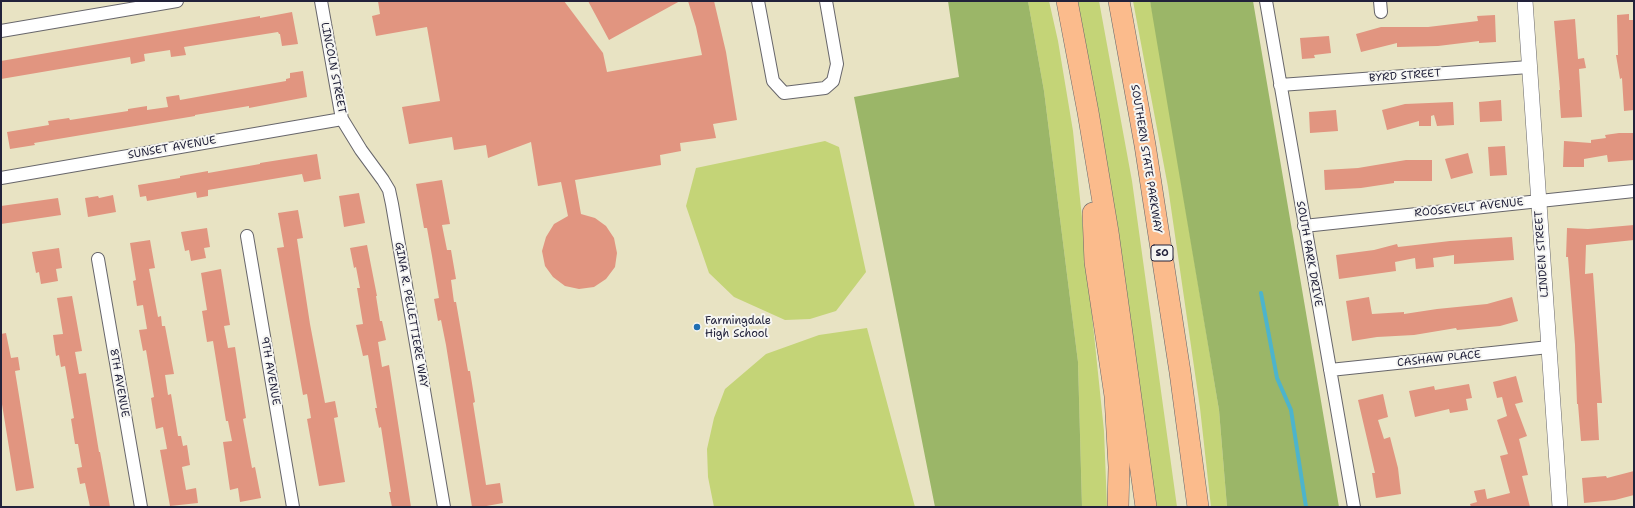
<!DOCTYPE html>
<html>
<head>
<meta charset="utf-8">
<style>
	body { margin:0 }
	#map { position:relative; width:1635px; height:508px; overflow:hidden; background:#e8e3c3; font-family:"Shantell Sans",sans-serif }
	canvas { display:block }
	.frame { position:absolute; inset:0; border:2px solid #22223b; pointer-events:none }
</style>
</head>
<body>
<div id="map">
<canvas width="1635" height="508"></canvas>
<div class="frame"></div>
</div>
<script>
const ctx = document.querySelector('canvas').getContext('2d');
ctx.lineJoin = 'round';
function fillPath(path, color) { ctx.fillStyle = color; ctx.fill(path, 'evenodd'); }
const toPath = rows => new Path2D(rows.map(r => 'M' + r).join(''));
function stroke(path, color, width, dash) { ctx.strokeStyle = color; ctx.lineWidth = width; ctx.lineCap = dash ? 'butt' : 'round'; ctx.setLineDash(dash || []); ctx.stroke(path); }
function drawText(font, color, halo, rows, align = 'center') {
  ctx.font = font + ' "Shantell Sans",sans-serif'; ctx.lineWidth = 4; ctx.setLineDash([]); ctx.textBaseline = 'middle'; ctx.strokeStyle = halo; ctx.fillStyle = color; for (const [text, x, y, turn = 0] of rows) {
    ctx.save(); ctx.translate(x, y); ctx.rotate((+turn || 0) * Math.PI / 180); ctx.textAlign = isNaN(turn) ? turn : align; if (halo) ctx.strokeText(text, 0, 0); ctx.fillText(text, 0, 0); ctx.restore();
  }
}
fillPath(toPath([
	[1028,1,1049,1,1058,41,1073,131,1104,431,1107,507,1082,507,1078,362,1044,91],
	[1074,1,1099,1,1132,181,1177,507,1152,507],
	[1133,1,1150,1,1155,24,1219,410,1227,507,1211,507,1200,408,1168,187],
	[825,141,839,147,866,272,836,311,810,319,785,320,734,297,709,273,686,206,696,168],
	[867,328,915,507,714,507,708,477,707,449,714,418,725,389,766,354,819,335]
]), '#c4d477');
fillPath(toPath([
	[948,1,1028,1,1044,91,1078,362,1082,507,935,507,854,97,959,77],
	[1150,1,1253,1,1339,507,1227,507,1219,410]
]), '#9bb668');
stroke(toPath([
	[1261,293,1277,378,1291,410,1306,507]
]), '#4db4cc', 4);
fillPath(toPath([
	[378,1,564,1,603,53,607,72,702,55,696,27,688,1,714,1,726,52,737,120,713,124,716,138,680,143,681,151,660,155,661,165,575,180,581,214,595,218,606,226,614,238,617,253,615,267,606,279,594,287,579,289,565,286,553,277,545,266,542,251,546,237,554,224,568,216,561,182,538,186,531,142,488,158,486,145,454,150,452,137,409,144,402,107,440,101,427,27,376,36,372,16,380,14],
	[588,1,680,1,609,40],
	[292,12,298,44,282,46,280,34,279,34,278,32,184,47,186,55,171,57,170,50,144,54,145,61,131,64,130,57,1,79,1,61,260,16,260,18],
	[1629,14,1629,20,1634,20,1634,110,1624,111,1622,78,1620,79,1616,55,1618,55,1617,15],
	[1495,15,1496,42,1479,43,1479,41,1438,46,1397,47,1397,43,1361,52,1356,34,1381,27,1428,27,1478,21,1477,16],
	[1575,19,1578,59,1584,58,1586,68,1579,69,1582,117,1561,118,1559,90,1560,90,1554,21],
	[1329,36,1331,53,1314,55,1315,58,1302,59,1300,38],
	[303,71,307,97,249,108,249,106,195,115,195,116,34,143,35,145,10,149,7,132,49,125,48,121,69,118,70,120,128,111,128,109,147,106,147,110,168,107,166,97,179,95,180,100,286,81,286,79,290,78,290,73],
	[1501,100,1502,121,1480,122,1479,102],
	[1453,102,1454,125,1437,126,1434,115,1431,116,1431,126,1419,126,1419,121,1387,130,1382,110,1405,104],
	[1336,110,1338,131,1310,133,1309,112],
	[1619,133,1634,133,1634,160,1608,162,1607,155,1584,159,1584,167,1563,167,1564,141,1591,143,1591,140,1606,138,1605,135],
	[1505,146,1507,175,1490,176,1488,147],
	[1468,153,1473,173,1451,179,1445,159],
	[317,154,321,179,304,182,302,174,208,190,208,196,197,198,196,192,147,201,146,196,140,197,138,185,180,178,180,176,208,171,208,173,260,164,260,163],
	[1406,160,1432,160,1432,181,1394,181,1394,183,1361,188,1325,190,1324,170,1358,168],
	[442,180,450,224,442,225,447,250,451,250,456,279,451,280,454,302,456,302,468,371,470,371,475,402,473,403,486,485,500,483,503,503,481,507,472,507,446,345,441,320,438,321,434,299,439,298,432,256,427,228,424,228,416,184],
	[359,193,365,223,344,227,339,196],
	[113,195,116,212,88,217,85,198,98,196,99,198],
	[58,198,61,215,1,224,1,206],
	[298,210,303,238,297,239,310,324,325,403,335,401,338,417,334,418,345,482,319,486,307,419,311,418,307,394,303,395,277,248,284,247,278,213],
	[1634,225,1634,240,1586,245,1585,274,1593,273,1602,403,1597,403,1599,440,1581,441,1578,404,1577,404,1575,345,1568,257,1566,257,1567,228,1588,229],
	[207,228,210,247,204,248,206,258,191,261,189,250,185,251,181,232],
	[1512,237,1514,260,1454,264,1454,255,1433,258,1434,267,1416,269,1415,258,1395,262,1396,271,1339,279,1336,255,1374,250,1397,244,1398,247,1450,241],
	[150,240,155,268,149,269,158,317,161,316,162,326,165,326,174,374,165,375,168,395,171,394,178,436,181,436,183,446,187,445,190,465,182,467,186,490,196,488,198,503,170,506,160,450,167,449,163,427,156,429,151,398,154,397,146,350,143,351,139,330,147,329,143,305,137,306,133,281,136,280,130,243],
	[367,245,377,296,376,296,380,321,382,321,386,340,378,342,382,367,389,365,411,507,392,507,389,492,391,492,381,427,379,428,375,408,377,408,368,355,363,356,356,325,363,324,357,288,360,288,356,267,354,268,350,248],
	[59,248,62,268,56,269,58,281,41,284,39,272,36,273,32,252],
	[221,269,230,325,224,326,228,348,235,347,246,418,243,419,252,468,255,467,261,498,240,502,238,488,230,490,223,442,232,441,228,421,226,421,213,341,207,342,202,311,207,310,201,273],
	[72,296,82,351,75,352,79,374,86,373,99,452,100,452,110,507,90,507,85,483,80,484,77,468,82,467,78,444,75,444,71,419,74,418,65,366,61,367,59,355,56,356,53,335,63,334,57,298],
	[1369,297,1372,314,1404,312,1404,314,1437,309,1487,304,1512,297,1518,321,1500,326,1457,330,1456,328,1414,335,1377,337,1352,341,1346,301],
	[6,333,11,358,18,357,20,370,15,371,34,488,16,491,1,398,1,334],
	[1516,376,1523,402,1515,404,1527,436,1519,439,1528,475,1522,476,1530,507,1471,507,1470,504,1477,502,1474,491,1485,489,1487,499,1510,493,1500,456,1508,454,1497,420,1507,416,1502,397,1497,398,1493,382],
	[1469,384,1472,398,1466,399,1468,410,1450,413,1449,409,1415,417,1409,391,1434,386,1435,390],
	[1383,394,1388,417,1378,420,1384,439,1390,437,1398,468,1401,494,1376,498,1372,473,1375,473,1358,400],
	[1634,471,1634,495,1615,500,1584,503,1582,478,1606,476,1607,478]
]), '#e19580');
const minor = toPath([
	[321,1,342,119,361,150,383,180,389,190,392,204,444,507],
	[758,1,773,81,784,93,825,88,833,81,837,64,826,1],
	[1266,1,1354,507],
	[1380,1,1381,12],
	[1,31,177,1],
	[1280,85,1529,67],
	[1,178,342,119],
	[1304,226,1634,191],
	[247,236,293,507],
	[98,259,141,507],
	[1330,370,1549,347]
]);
const tertiary = toPath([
	[1525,1,1560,507]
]);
const motorway = toPath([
	[1067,1,1088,112,1108,232,1146,507],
	[1119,1,1145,145,1180,372,1198,507],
	[1093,213,1095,262,1115,396,1119,467,1118,507]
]);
stroke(minor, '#67666b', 14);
stroke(tertiary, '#67666b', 16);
stroke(motorway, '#67666b', 22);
stroke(minor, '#fff', 12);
stroke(tertiary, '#fff', 15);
stroke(motorway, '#fbbb8c', 21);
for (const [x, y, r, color] of [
	[697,327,4,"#1f6fb2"]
]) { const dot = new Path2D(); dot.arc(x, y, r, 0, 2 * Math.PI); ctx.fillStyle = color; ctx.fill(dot); stroke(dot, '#f6f6f2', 1.5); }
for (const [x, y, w] of [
	[1162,253,22]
]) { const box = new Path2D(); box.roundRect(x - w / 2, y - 8, w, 16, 3); ctx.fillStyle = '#f6f6f2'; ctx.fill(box); stroke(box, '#22223b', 1); }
drawText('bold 10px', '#22223b', null, [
	["SO",1162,253]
]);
drawText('11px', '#22223b', '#f6f6f2', [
	["LINCOLN STREET",333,68,79],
	["BYRD STREET",1405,76,-4],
	["SUNSET AVENUE",172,148,-10],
	["SOUTHERN STATE PARKWAY",1146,159,81],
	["ROOSEVELT AVENUE",1469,208,-6],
	["SOUTH PARK DRIVE",1309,254,80],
	["LINDEN STREET",1542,254,-94],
	["GINA R. PELLETTIERE WAY",411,315,80],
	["CASHAW PLACE",1439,359,-6],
	["9TH AVENUE",270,371,80],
	["8TH AVENUE",119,383,80]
]);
drawText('11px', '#22223b', '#f6f6f2', [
	["Farmingdale",705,321],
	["High School",705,334]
], 'left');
</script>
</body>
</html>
